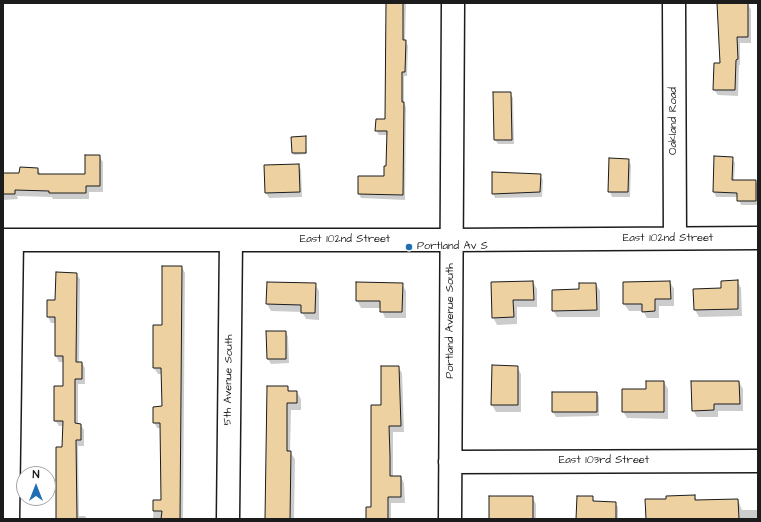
<!DOCTYPE html>
<html>
<head>
<meta charset="utf-8">
<style>
	body { margin:0 }
	#map { position:relative; width:761px; height:522px; overflow:hidden; background:#fff; font-family:"Architects Daughter",sans-serif }
	canvas { display:block }
	.frame { position:absolute; inset:0; border:4px solid #1c1c1c; pointer-events:none }
	.north { position:absolute; left:16px; top:466px; width:40px; height:40px; box-sizing:border-box; background:#fff; border:1px solid #a4a4a4; border-radius:50%; rotate:0deg; font-size:11px; font-weight:700; line-height:16px; text-align:center; color:#1c1c1c }
	.north::after { content:''; display:block; margin:auto; width:14px; height:18px; background:#1f6fb2; clip-path:polygon(50% 0,100% 100%,50% 72%,0 100%) }
</style>
</head>
<body>
<div id="map">
<canvas width="761" height="522"></canvas>
<div class="frame"></div>
<div class="north">N</div>
</div>
<script>
const ctx = document.querySelector('canvas').getContext('2d');
ctx.lineJoin = 'round';
function fillPath(path, color) { ctx.fillStyle = color; ctx.fill(path, 'evenodd'); }
const toPath = rows => new Path2D(rows.map(r => 'M' + r).join(''));
function stroke(path, color, width, dash) { ctx.strokeStyle = color; ctx.lineWidth = width; ctx.lineCap = dash ? 'butt' : 'round'; ctx.setLineDash(dash || []); ctx.stroke(path); }
function drawText(font, color, halo, rows, align = 'center') {
  ctx.font = font + ' "Architects Daughter",sans-serif'; ctx.lineWidth = 3.5; ctx.setLineDash([]); ctx.textBaseline = 'middle'; ctx.strokeStyle = halo; ctx.fillStyle = color; for (const [text, x, y, turn = 0] of rows) {
    ctx.save(); ctx.translate(x, y); ctx.rotate((+turn || 0) * Math.PI / 180); ctx.textAlign = isNaN(turn) ? turn : align; if (halo) ctx.strokeText(text, 0, 0); ctx.fillText(text, 0, 0); ctx.restore();
  }
}
fillPath(toPath([
	[386,3,406,3,405,40,408,46,407,76,404,76,404,103,406,107,405,200,361,198,359,194,385,177,387,167,388,135,379,135,376,130,386,120],
	[718,3,748,4,751,10,751,43,740,43,740,65,739,65,738,96,718,95,714,90,721,64],
	[510,93,513,98,514,144,498,144,495,140],
	[305,137,307,154,294,155,293,152],
	[99,156,103,162,103,192,89,192,89,199,53,199,52,197,17,196,18,199,3,200,3,174,20,174,38,169,41,175,86,175],
	[732,158,735,163,734,181,755,181,758,185,758,205,741,205,738,197,716,197,714,192],
	[628,160,631,165,630,197,612,197,610,192],
	[299,165,301,170,302,197,269,198,266,193],
	[540,175,543,180,542,197,495,198,493,193],
	[182,267,185,273,183,519,153,519,154,501,162,501,161,428,157,428,154,422,163,407,162,374,158,374,154,368,163,326],
	[76,274,80,279,79,363,82,363,85,368,85,384,78,384,78,424,81,425,84,430,84,446,78,446,79,516,85,516,87,519,57,519,64,426,59,426,55,420,64,387,64,362,59,362,56,356,56,323,51,323,48,317,56,301],
	[737,281,741,288,742,316,699,317,695,310,694,290,722,289],
	[533,282,537,289,537,307,517,307,517,324,497,325,493,317],
	[670,282,674,289,674,306,659,306,659,318,647,318,643,311,629,311,624,304],
	[268,283,315,284,319,291,319,320,306,319,302,312,271,311,267,304],
	[402,284,406,291,406,318,385,318,381,308,361,308,357,300],
	[596,284,600,291,600,317,557,317,553,310,580,290],
	[267,332,286,332,288,337,289,363,271,364,268,359],
	[398,367,402,373,404,432,393,432,393,477,401,477,404,483,405,503,391,503,391,519,367,519,372,508,382,406],
	[517,367,521,374,521,412,496,412,492,405],
	[664,382,668,389,668,419,627,418,623,411,647,390],
	[739,382,743,389,743,411,718,411,718,417,697,417,693,410],
	[287,387,290,392,297,392,301,399,301,410,291,410,290,452,295,459,294,519,266,519],
	[597,393,599,397,599,416,556,417,553,412],
	[695,496,697,501,738,500,742,510,758,510,758,519,647,519,667,500],
	[532,497,536,504,536,519,491,519],
	[592,497,595,502,615,503,618,507,618,519,577,519]
]), '#0003');
const building = toPath([
	[386,3,403,3,403,40,406,40,405,72,402,72,402,102,404,102,403,195,358,194,358,176,384,176,384,166,386,166,387,131,375,131,376,119,385,119,386,3],
	[717,3,748,3,748,37,737,37,738,59,736,60,735,90,713,90,714,63,720,63,717,3],
	[493,92,511,92,512,140,494,140,493,92],
	[306,136,306,153,292,153,291,137,306,136],
	[85,155,100,155,100,186,86,186,86,193,49,193,49,191,15,190,15,194,3,194,3,173,19,173,20,167,38,168,38,174,85,174,85,155],
	[714,156,733,157,732,180,756,180,756,201,737,201,737,193,713,192,714,156],
	[609,158,629,159,628,192,608,192,609,158],
	[299,164,300,192,265,193,264,165,299,164],
	[492,172,541,174,540,192,492,194,492,172],
	[162,266,182,266,180,519,161,519,162,511,153,511,153,500,161,500,160,423,153,423,153,407,162,406,161,368,153,368,153,325,162,325,162,266],
	[56,272,77,273,76,362,82,362,82,379,75,379,75,423,81,424,81,440,76,440,77,519,56,519,56,447,62,447,63,421,54,421,54,386,63,386,63,356,55,356,55,317,47,317,47,300,55,300,56,272],
	[738,280,738,309,694,310,693,289,721,288,721,281,738,280],
	[533,281,534,300,513,300,514,317,492,318,491,282,533,281],
	[670,281,671,299,655,299,655,311,642,312,642,304,623,304,623,282,670,281],
	[267,282,316,283,315,313,301,313,301,305,266,304,267,282],
	[356,282,403,283,402,312,380,312,380,301,356,301,356,282],
	[579,283,596,283,597,310,552,311,552,290,579,289,579,283],
	[266,331,286,331,286,359,267,359,266,331],
	[492,365,518,366,518,405,491,405,492,365],
	[381,366,399,366,401,426,389,426,390,456,390,476,401,476,401,497,388,497,388,519,366,519,366,507,371,507,371,405,381,405,381,366],
	[646,381,664,381,664,412,622,412,622,389,646,389,646,381],
	[691,381,739,381,740,404,714,404,714,410,692,411,691,381],
	[267,386,288,386,288,391,297,391,297,403,287,403,287,451,291,451,290,519,265,519,267,386],
	[552,392,597,392,597,412,552,412,552,392],
	[695,495,695,500,738,499,739,519,646,519,645,499,666,499,666,496,695,495],
	[489,496,533,496,533,519,489,519,489,496],
	[577,496,593,496,593,501,616,502,616,519,576,519,577,496]
]);
fillPath(building, '#edd1a1');
stroke(building, '#1c1c1c', 1);
const minor = toPath([
	[674,3,675,238],
	[3,240,451,240,758,238],
	[450,462,758,461],
	[8,519,12,240],
	[228,519,231,240],
	[450,519,453,3]
]);
stroke(minor, '#1c1c1c', 25);
stroke(minor, '#fff', 22);
for (const [x, y, r, color] of [
	[409,247,4,"#1f6fb2"]
]) { const dot = new Path2D(); dot.arc(x, y, r, 0, 2 * Math.PI); ctx.fillStyle = color; ctx.fill(dot); stroke(dot, '#fff', 1.5); }
drawText('11px', '#1c1c1c', '#fff', [
	["Oakland Road",674,121,-90],
	["East 102nd Street",668,239],
	["East 102nd Street",345,240],
	["Portland Avenue South",451,321,-90],
	["5th Avenue South",229,380,-89],
	["East 103rd Street",604,461]
]);
drawText('11px', '#1c1c1c', '#fff', [
	["Portland Av S",417,247]
], 'left');
</script>
</body>
</html>
